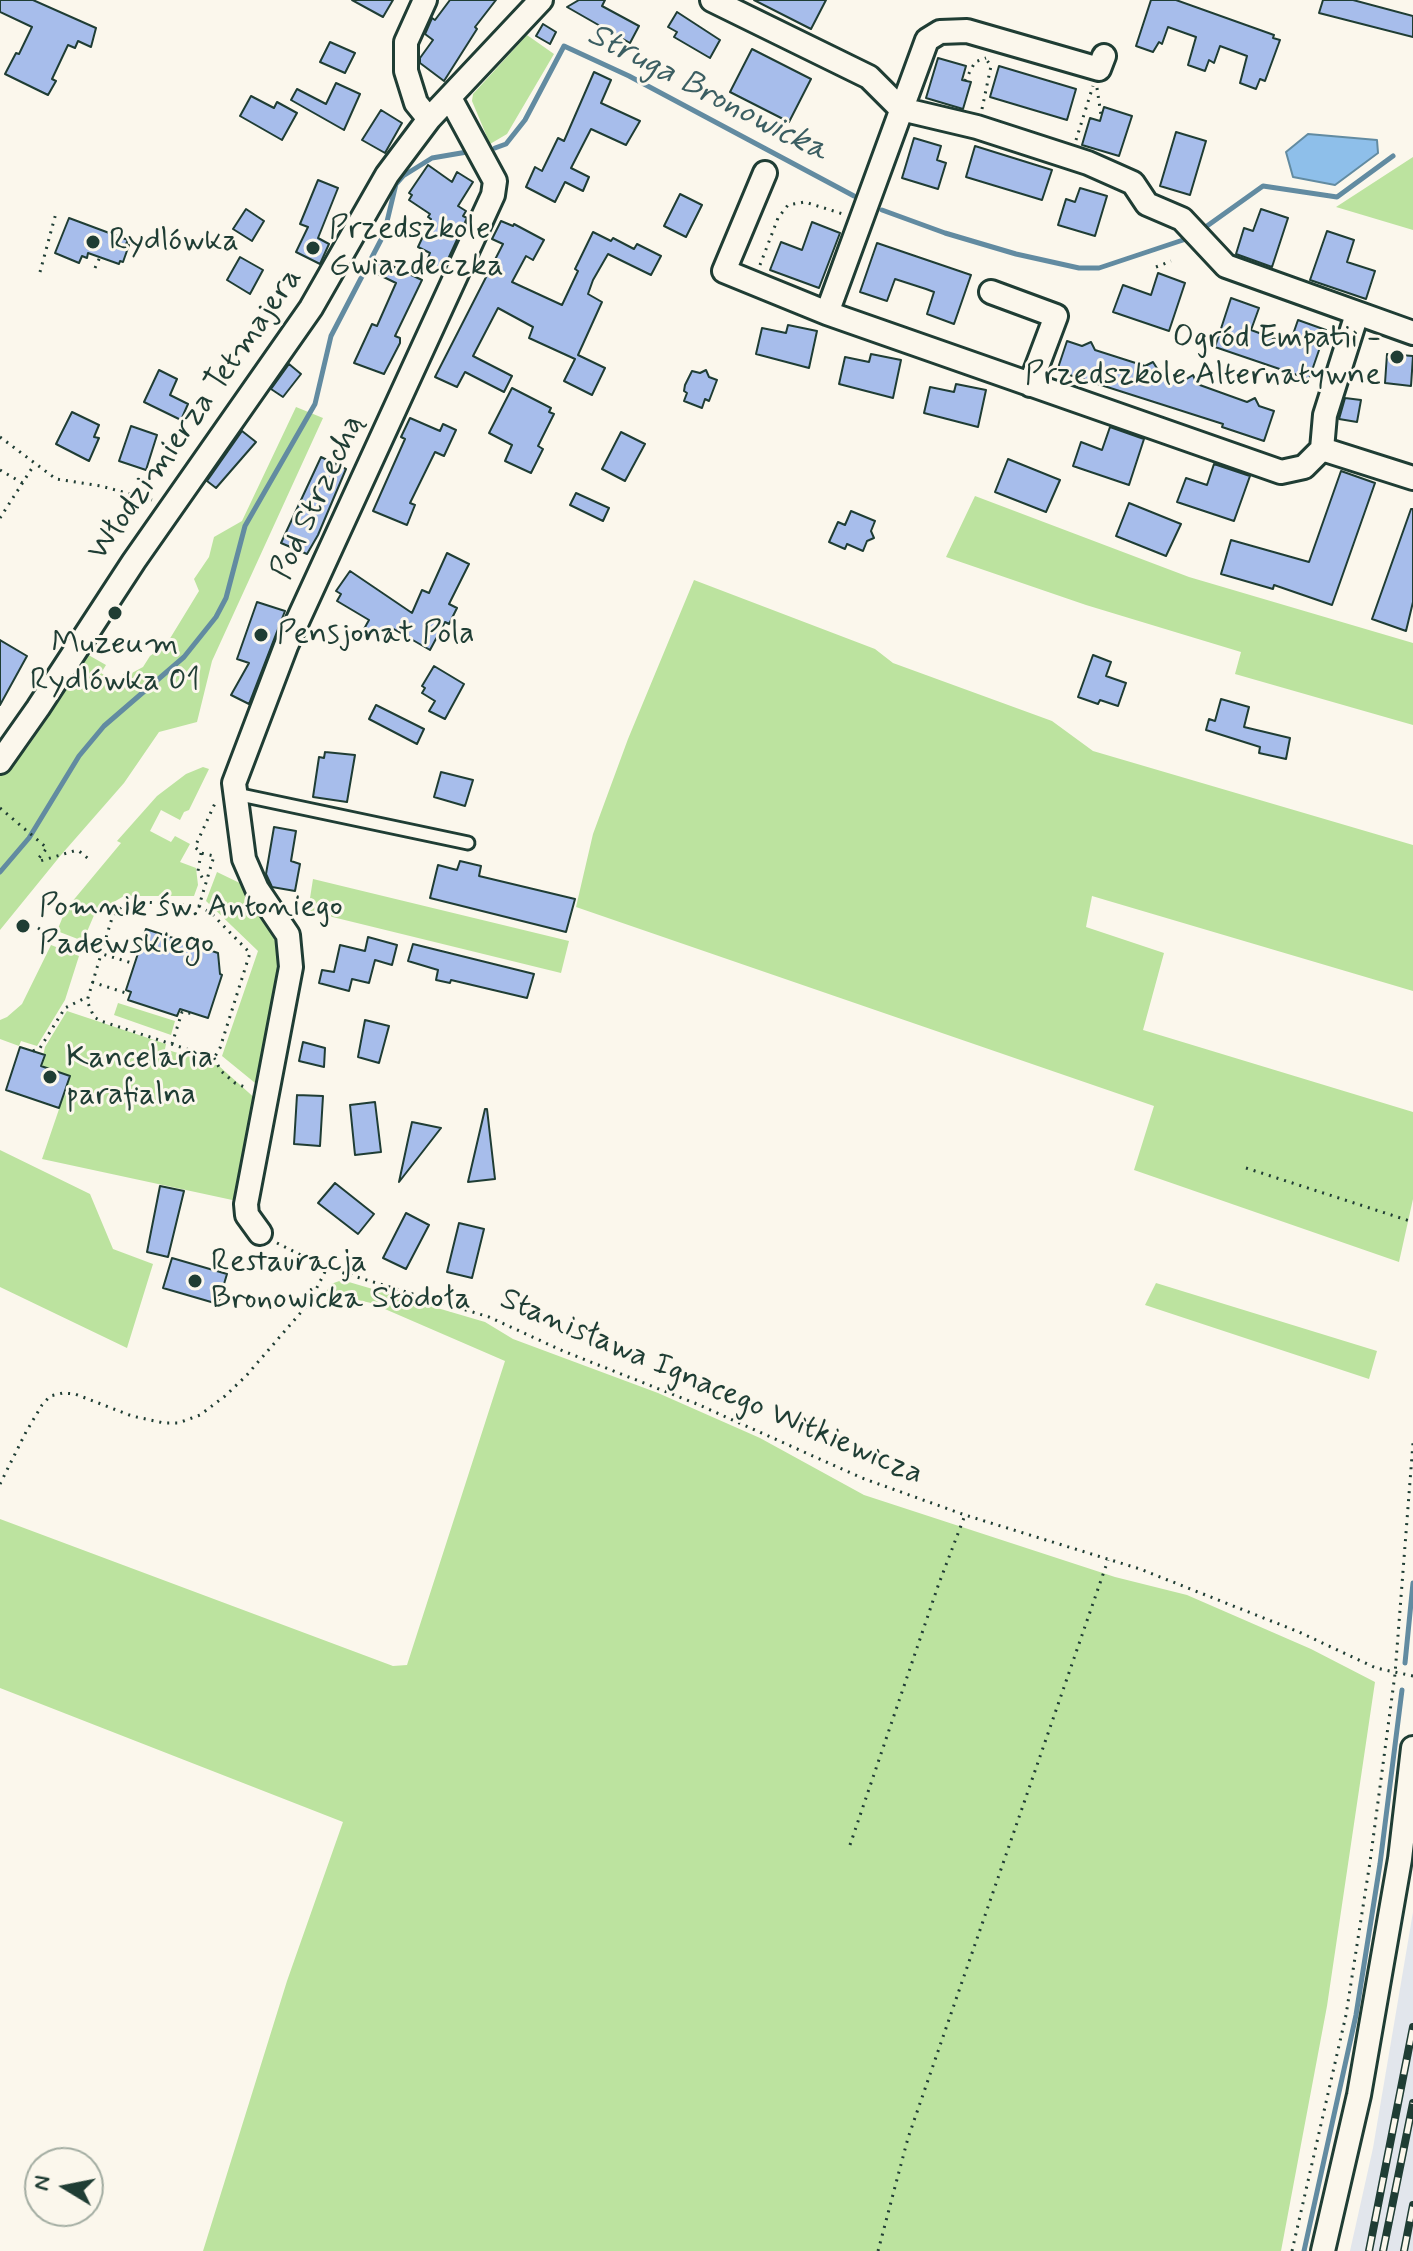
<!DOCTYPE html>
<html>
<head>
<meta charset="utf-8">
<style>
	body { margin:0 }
	#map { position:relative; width:1413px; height:2251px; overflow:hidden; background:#fbf7ec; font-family:Mynerve,sans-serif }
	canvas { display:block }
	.north { position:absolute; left:24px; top:2147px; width:80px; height:80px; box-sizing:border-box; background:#fbf7ec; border:2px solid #a3ada2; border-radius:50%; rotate:280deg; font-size:22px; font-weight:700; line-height:32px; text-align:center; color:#1f3d34 }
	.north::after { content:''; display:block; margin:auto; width:28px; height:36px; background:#1f3d34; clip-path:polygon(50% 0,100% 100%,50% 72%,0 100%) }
</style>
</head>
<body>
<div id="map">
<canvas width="1413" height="2251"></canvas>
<div class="north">N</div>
</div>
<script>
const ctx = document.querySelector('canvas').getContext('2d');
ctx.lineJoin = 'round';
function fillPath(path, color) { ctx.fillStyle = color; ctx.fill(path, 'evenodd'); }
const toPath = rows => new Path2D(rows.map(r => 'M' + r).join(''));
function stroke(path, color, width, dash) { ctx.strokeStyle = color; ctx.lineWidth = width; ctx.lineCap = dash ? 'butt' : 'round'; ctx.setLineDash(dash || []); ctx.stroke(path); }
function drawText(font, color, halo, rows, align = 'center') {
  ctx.font = font + ' Mynerve,sans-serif'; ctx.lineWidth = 6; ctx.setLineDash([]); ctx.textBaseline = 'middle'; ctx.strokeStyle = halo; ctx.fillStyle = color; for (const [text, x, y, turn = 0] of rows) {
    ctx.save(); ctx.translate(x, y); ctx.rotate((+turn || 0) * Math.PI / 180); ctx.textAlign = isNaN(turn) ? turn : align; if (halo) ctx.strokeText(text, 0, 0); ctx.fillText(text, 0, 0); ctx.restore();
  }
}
fillPath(toPath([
	[1413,1912,1413,2251,1350,2251,1373,2148]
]), '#e2e6ec');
fillPath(toPath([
	[527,35,554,54,507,134,490,144,472,101,473,94],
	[1413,157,1413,230,1336,207],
	[296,407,323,418,212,661,197,722,159,732,124,783,61,855,0,930,0,775,27,748,63,695,85,653,106,665,101,673,118,684,125,672,130,674,143,667,150,656,166,645,199,591,194,579,209,557,214,537,242,521],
	[975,496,1189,577,1413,643,1413,725,1235,674,1241,652,1086,605,946,557],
	[694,580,875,649,893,663,1052,721,1093,751,1413,845,1413,991,1092,896,1086,927,1164,953,1143,1030,1413,1112,1413,1199,1399,1262,1134,1170,1154,1106,576,907,593,834,628,739],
	[203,767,209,769,189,810,184,812,180,820,161,810,150,831,171,842,175,836,190,844,180,862,196,868,198,885,194,896,124,896,95,913,83,941,57,931,66,909,121,843,117,841,157,796,186,774],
	[217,872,248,887,283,939,260,1087,222,1056,258,951,206,901],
	[313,879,569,941,561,973,308,911],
	[51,945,79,956,65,1000,37,1046,21,1041,19,1046,0,1039,0,1020,7,1017,22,1004],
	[118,1003,175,1021,171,1035,114,1015],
	[67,1011,166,1044,165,1049,219,1066,258,1101,237,1201,42,1159,70,1077,41,1066,45,1047],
	[0,1150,90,1194,113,1249,153,1264,127,1348,0,1287],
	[342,1280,485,1322,513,1339,658,1393,760,1438,864,1495,1115,1577,1187,1595,1311,1649,1375,1682,1327,2006,1281,2251,203,2251,287,1981,343,1822,0,1688,0,1519,393,1666,407,1665,505,1361,371,1303,345,1297,323,1297,331,1284],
	[1156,1283,1377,1351,1369,1379,1145,1305]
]), '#bce39f');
const water = toPath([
	[1308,134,1377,140,1378,153,1335,185,1293,177,1286,152,1308,134]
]);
fillPath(water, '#8ebfea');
stroke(water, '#628ba1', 2);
stroke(toPath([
	[495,148,506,144,525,120,564,46,629,76,854,196],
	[882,210,945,233,1016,254,1079,268,1099,268,1192,237],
	[1200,231,1263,186,1337,197,1393,156],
	[0,872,29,838,79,756,104,726,184,657,216,617,226,598,245,526,315,404,331,336,384,234,396,184,403,176,432,158,467,152],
	[1405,1663,1413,1583],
	[1304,2251,1356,2015,1380,1864,1402,1690]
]), '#628ba1', 5);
const building = toPath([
	[0,0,33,0,96,28,91,47,78,41,75,48,68,45,52,79,56,81,48,95,5,74,16,53,19,54,32,27,0,12,0,0],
	[352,0,393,0,383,17,352,0],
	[450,0,496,0,475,27,477,29,444,81,420,63,420,58,433,40,425,34,432,18,435,20,450,0],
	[579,0,605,0,602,6,639,26,630,43,567,7,579,0],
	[754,0,826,0,811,29,754,0],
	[1151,0,1176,0,1274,35,1273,38,1280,40,1265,81,1260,79,1256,89,1240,83,1247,56,1220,46,1214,63,1209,60,1205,71,1188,65,1196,37,1168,27,1162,44,1159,42,1153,52,1136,46,1151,0],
	[1323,0,1353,0,1413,16,1413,37,1319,13,1323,0],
	[677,12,720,40,710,58,674,37,677,32,668,27,677,12],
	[543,24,556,32,550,44,536,36,543,24],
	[330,42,355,53,345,73,320,62,330,42],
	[752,49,811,79,789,122,730,92,752,49],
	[938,58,966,66,962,80,971,82,963,109,926,98,938,58],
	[999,66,1076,89,1067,120,990,97,999,66],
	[594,72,611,80,601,103,640,121,626,145,591,129,571,168,589,177,583,191,565,182,555,202,526,187,535,167,542,171,558,138,564,141,594,72],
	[336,83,360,94,344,130,291,100,297,89,326,104,336,83],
	[251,96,274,108,277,102,297,113,282,140,240,116,251,96],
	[1104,107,1132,116,1119,156,1082,145,1090,118,1100,121,1104,107],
	[381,110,402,123,385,153,362,140,381,110],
	[1176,132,1206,141,1190,195,1160,186,1176,132],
	[914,138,941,146,937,160,946,163,938,189,902,178,914,138],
	[975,146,1052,170,1042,200,966,177,975,146],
	[428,165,452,182,457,172,473,182,458,206,466,211,463,216,467,218,443,270,426,263,430,253,418,247,431,219,428,217,430,214,409,200,412,195,409,193,428,165],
	[318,180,338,188,318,238,329,244,320,264,296,252,308,227,300,224,318,180],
	[1080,188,1107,196,1095,236,1058,225,1066,199,1075,202,1080,188],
	[680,194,702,205,686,237,664,226,680,194],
	[246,209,264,221,252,241,233,229,246,209],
	[1261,209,1288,218,1272,267,1236,254,1244,228,1253,231,1261,209],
	[69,218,128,240,126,244,129,245,123,262,120,261,119,264,88,253,87,258,82,256,79,263,55,253,69,218],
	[501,221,513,226,514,224,544,240,533,260,526,256,512,282,562,305,578,271,575,269,593,232,611,241,613,238,634,249,637,244,661,256,651,275,608,254,593,280,588,294,602,302,578,355,605,368,592,395,564,381,575,359,529,338,533,327,498,308,473,356,512,376,504,392,465,372,457,387,435,377,503,244,492,239,501,221],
	[812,222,840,233,819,288,770,270,781,242,802,250,812,222],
	[1327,231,1354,240,1347,262,1375,271,1366,299,1310,280,1327,231],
	[877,243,971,275,954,324,927,314,934,292,926,289,895,279,887,301,860,292,877,243],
	[240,257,263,270,250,294,227,280,240,257],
	[375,258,422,280,395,336,400,338,400,343,384,374,354,363,372,324,377,326,396,283,369,270,375,258],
	[1158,273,1185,283,1169,331,1113,312,1123,285,1151,295,1158,273],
	[1231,298,1259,308,1251,330,1281,341,1290,343,1298,320,1326,330,1309,379,1215,347,1231,298],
	[788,325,817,331,809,368,756,354,762,328,786,333,788,325],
	[1067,341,1082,346,1091,342,1095,350,1145,366,1153,362,1158,370,1185,380,1193,375,1197,384,1247,402,1255,398,1259,406,1274,411,1264,441,1222,427,1223,424,1057,371,1067,341],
	[871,354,901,360,893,398,839,384,845,357,869,362,871,354],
	[1387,354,1413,356,1411,386,1385,383,1387,354],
	[289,364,301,374,283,397,271,389,289,364],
	[159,370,177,379,170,395,188,404,181,420,144,402,159,370],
	[706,370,709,377,717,380,709,401,705,399,702,408,684,401,687,393,684,391,685,385,692,371,700,373,706,370],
	[956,384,986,390,978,427,924,413,930,387,954,392,956,384],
	[512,388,551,408,549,412,554,414,538,446,543,449,531,473,505,461,512,445,489,433,512,388],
	[1345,398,1361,400,1357,422,1339,419,1345,398],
	[72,412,99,425,94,437,99,438,89,461,56,444,72,412],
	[410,418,440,431,443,424,456,430,444,456,435,452,410,503,415,505,407,525,373,511,405,439,401,437,410,418],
	[131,426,157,435,146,470,119,461,131,426],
	[1110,427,1144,439,1129,485,1073,466,1081,442,1102,450,1110,427],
	[242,431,256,442,216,488,207,481,242,431],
	[621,432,645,444,625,481,602,469,621,432],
	[321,457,346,469,318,535,307,554,281,543,321,457],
	[1008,459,1060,480,1046,512,995,492,1008,459],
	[1214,464,1250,476,1234,521,1177,502,1186,478,1207,485,1214,464],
	[1341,471,1375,483,1332,605,1274,585,1273,589,1221,574,1231,540,1309,562,1341,471],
	[576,493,609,508,603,521,570,505,576,493],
	[1129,503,1181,524,1166,556,1116,536,1129,503],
	[1411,509,1413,509,1413,602,1406,631,1372,619,1411,509],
	[851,511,875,521,871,531,874,538,867,541,863,551,847,544,845,549,829,542,838,522,845,525,851,511],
	[447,553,469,564,449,604,457,608,449,624,445,622,430,650,392,628,386,641,364,629,369,620,337,601,341,594,336,591,350,571,412,613,422,590,429,593,447,553],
	[257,602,285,611,249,704,231,695,249,663,237,659,257,602],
	[0,640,27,656,0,705,0,640],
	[1093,655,1111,662,1106,676,1126,683,1118,706,1100,700,1098,704,1078,697,1093,655],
	[434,666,464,684,445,719,429,711,435,701,422,693,425,688,422,686,434,666],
	[1221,699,1249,707,1244,727,1290,738,1286,759,1259,753,1260,747,1206,730,1209,719,1215,721,1221,699],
	[376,705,424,729,417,744,369,719,376,705],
	[325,752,355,755,347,802,313,797,319,757,324,758,325,752],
	[441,772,473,780,465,806,434,797,441,772],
	[274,827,296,831,291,861,300,864,295,891,272,887,266,874,274,827],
	[460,861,481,866,479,876,575,899,566,932,430,898,438,865,457,870,460,861],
	[146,929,218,953,220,974,222,975,208,1018,180,1009,177,1016,128,1000,131,992,126,990,146,929],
	[368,937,397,945,392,965,375,960,369,983,352,979,349,991,319,983,322,970,334,972,340,945,365,951,368,937],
	[413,944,534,974,527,998,451,980,450,983,436,980,438,970,408,961,413,944],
	[365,1020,389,1026,379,1063,358,1057,365,1020],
	[303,1042,325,1048,324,1067,299,1061,303,1042],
	[20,1047,45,1055,41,1066,70,1076,59,1108,6,1090,20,1047],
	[297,1095,323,1096,320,1146,294,1144,297,1095],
	[375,1102,381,1152,355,1155,350,1105,375,1102],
	[485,1109,487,1109,495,1179,468,1182,485,1109],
	[412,1122,441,1128,399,1182,408,1140,412,1122],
	[335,1183,374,1214,358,1234,318,1203,335,1183],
	[160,1186,184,1191,168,1257,147,1252,160,1186],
	[406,1213,429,1225,406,1269,383,1258,406,1213],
	[459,1223,484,1229,472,1278,447,1272,459,1223],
	[172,1258,227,1274,218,1304,163,1288,172,1258]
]);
fillPath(building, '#a7bdeb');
stroke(building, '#1f3d34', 2);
const lane = toPath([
	[236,794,468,843]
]);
const street = toPath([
	[425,0,406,42,406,71,416,103,429,119],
	[712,0,869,77,901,109,977,127,1088,163,1133,183,1147,204,1182,219,1226,266,1413,333],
	[1104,56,1099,69,967,31,940,32,927,40,827,313,1281,472,1304,467,1322,449,1325,415,1357,314],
	[765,173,724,271,827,313],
	[991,292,1056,316,1030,385],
	[1322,449,1413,478],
	[0,762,38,708,134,561,311,308,387,175,429,119,541,0],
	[260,1233,247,1215,246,1204,291,967,288,935,257,889,244,859,234,783,286,646,493,195,495,181,450,98],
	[1323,2251,1359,2095,1400,1859,1413,1748]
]);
stroke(lane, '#1f3d34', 17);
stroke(street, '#1f3d34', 28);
stroke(toPath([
	[965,81,975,62,986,58],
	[1097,88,1101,115],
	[982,109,991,66,986,59],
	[1076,140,1093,86],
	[760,265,778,218,788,205,805,202,843,214],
	[1156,267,1171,261],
	[95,268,100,257],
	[40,272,56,213],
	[0,437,56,479,101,486,152,500],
	[0,470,24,484],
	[0,518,34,465],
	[0,808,47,848,38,859,40,861,74,851,79,851,91,861],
	[201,853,198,871,205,882],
	[199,906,211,913,250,953,220,1048,214,1058,101,1021,94,1017,87,1001,112,918,122,906,144,902,199,906,214,856,201,853,195,847,216,801],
	[38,928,60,941,135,964],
	[92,982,126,993],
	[172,1044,182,1012,194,1014],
	[33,1051,40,1048,65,1008,87,997],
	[214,1058,221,1071,235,1083,247,1088],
	[1246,1168,1413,1222],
	[277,1243,327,1268,489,1317,563,1351,697,1404,862,1478,965,1515,1140,1569,1299,1632,1376,1668,1413,1676],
	[0,1484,26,1432,42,1405,50,1396,63,1393,75,1394,132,1416,164,1423,178,1423,200,1415,225,1396,246,1376,309,1303,327,1268],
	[850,1845,938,1586,965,1515],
	[878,2251,908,2138,1108,1560],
	[1292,2251,1346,2015,1370,1862,1395,1674,1413,1443]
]), '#1f3d34', 3, [2, 6]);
stroke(lane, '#fbf7ec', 11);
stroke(street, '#fbf7ec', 22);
const rail = toPath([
	[1369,2251,1413,2027],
	[1383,2251,1413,2103],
	[1404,2251,1413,2205]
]);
stroke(rail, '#1f3d34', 8);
stroke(rail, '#fbf7ec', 5, [15]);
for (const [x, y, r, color] of [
	[93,242,8,"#1f3d34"],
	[313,248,8,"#1f3d34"],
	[1397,357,8,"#1f3d34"],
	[115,613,8,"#1f3d34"],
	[261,635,8,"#1f3d34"],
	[23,926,8,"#1f3d34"],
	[50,1077,8,"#1f3d34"],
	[195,1281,8,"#1f3d34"]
]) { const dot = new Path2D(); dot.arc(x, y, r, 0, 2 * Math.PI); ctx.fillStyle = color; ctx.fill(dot); stroke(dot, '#fbf7ec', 3); }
drawText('32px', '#1f3d34', '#fbf7ec', [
	["Przedszkole",329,230],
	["Gwiazdeczka",329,267],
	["Rydlówka",109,242],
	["Ogród Empatii -",1381,339,"right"],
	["Przedszkole Alternatywne",1381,376,"right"],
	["Pensjonat Pola",277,635],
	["Muzeum",115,645,"center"],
	["Rydlówka 01",115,682,"center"],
	["Pomnik św. Antoniego",39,908],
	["Padewskiego",39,945],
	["Kancelaria",66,1059],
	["parafialna",66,1096],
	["Restauracja",211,1263],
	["Bronowicka Stodoła",211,1300]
], 'left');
drawText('32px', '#1f3d34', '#fbf7ec', [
	["Włodzimierza Tetmajera",196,415,-55],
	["Pod Strzechą",319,498,-65],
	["Stanisława Ignacego Witkiewicza",711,1388,23]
]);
drawText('italic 34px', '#3b5e62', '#fbf7ec', [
	["Struga Bronowicka",707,94,27]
]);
</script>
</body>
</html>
